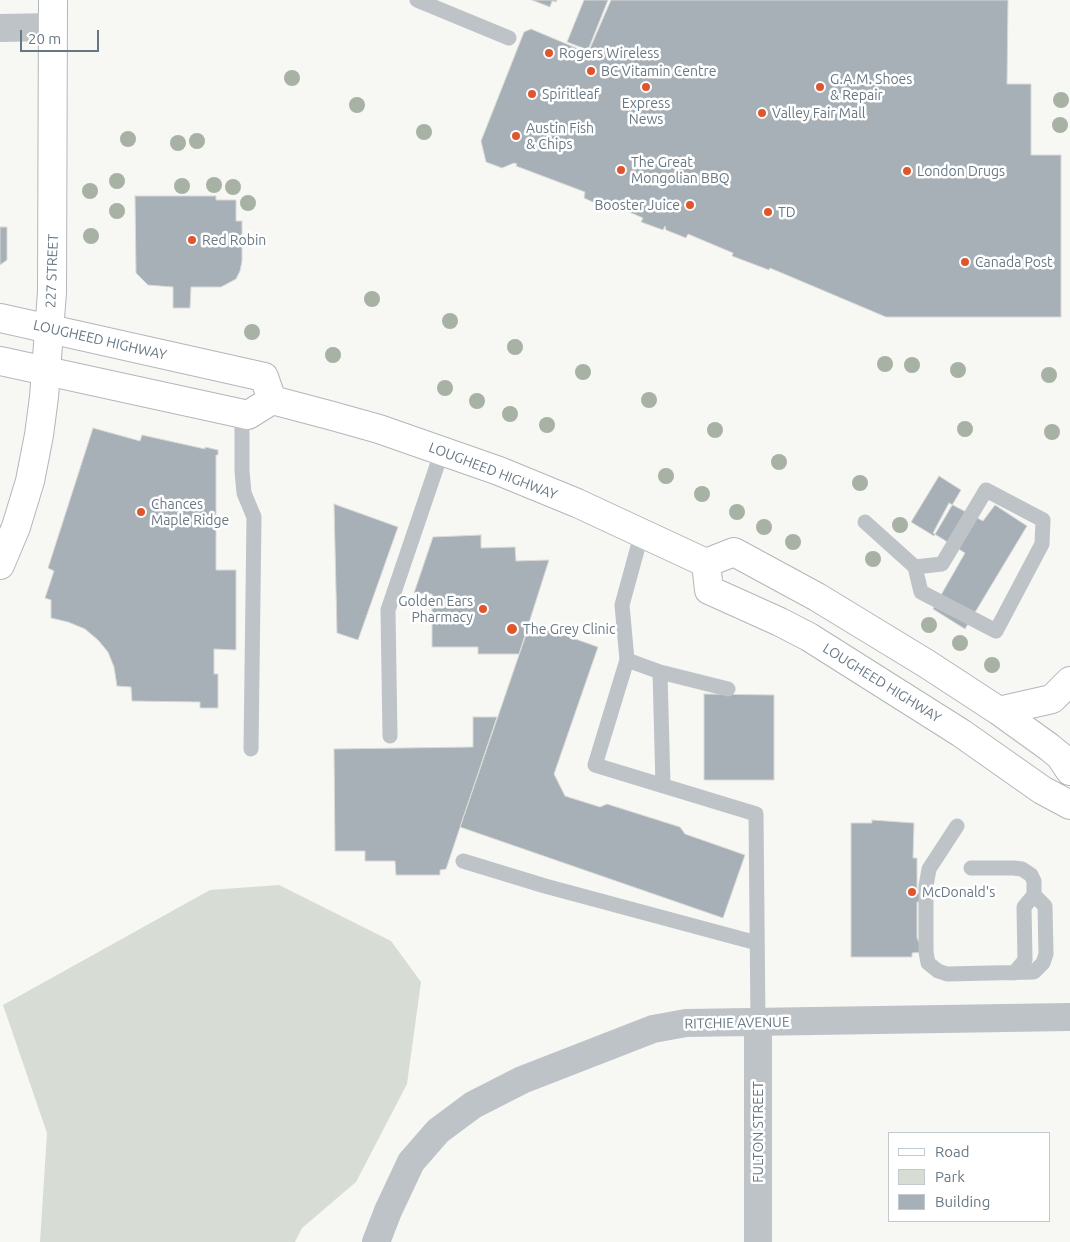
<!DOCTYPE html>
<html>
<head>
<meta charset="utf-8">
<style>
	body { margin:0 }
	#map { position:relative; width:1070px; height:1242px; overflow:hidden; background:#f7f7f4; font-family:Ubuntu,sans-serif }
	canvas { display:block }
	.legend { position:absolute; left:888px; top:1132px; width:162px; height:90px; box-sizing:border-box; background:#fff; border:1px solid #c2c9ce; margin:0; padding:6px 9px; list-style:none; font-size:15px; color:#677885 }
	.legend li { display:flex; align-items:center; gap:10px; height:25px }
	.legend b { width:25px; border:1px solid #c2c9ce }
	.scale { position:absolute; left:20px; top:30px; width:79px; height:22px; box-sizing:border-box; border:2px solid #677885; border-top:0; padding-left:6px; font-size:15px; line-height:18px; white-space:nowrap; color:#677885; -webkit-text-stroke:4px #fff; paint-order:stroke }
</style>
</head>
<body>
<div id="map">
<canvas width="1070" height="1242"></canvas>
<ul class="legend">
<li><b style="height:6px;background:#fff"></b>Road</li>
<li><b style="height:14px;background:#d7dcd4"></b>Park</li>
<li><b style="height:14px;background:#a7b0b6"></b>Building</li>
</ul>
<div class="scale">20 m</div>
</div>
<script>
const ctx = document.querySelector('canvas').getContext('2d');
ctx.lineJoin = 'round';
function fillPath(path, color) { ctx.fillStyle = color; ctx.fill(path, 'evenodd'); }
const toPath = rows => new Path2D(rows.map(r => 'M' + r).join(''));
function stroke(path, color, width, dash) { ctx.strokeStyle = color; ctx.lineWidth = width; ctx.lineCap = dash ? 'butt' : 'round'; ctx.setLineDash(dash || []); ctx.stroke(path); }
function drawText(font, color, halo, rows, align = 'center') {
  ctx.font = font + ' Ubuntu,sans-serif'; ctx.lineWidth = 5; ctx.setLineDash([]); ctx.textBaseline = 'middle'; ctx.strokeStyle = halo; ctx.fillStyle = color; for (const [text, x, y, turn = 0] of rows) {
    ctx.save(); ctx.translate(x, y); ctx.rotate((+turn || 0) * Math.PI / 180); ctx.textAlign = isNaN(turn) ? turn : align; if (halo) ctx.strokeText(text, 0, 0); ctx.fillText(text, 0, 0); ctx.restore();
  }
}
fillPath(toPath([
	[279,885,391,941,421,982,407,1084,356,1182,302,1228,295,1242,40,1242,47,1133,3,1005,210,890]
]), '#d7dcd4');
const building = toPath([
	[532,0,557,0,556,2,552,1,550,7,532,0],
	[584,0,608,0,588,50,567,42,584,0],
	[611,0,1008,0,1007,84,1031,84,1031,155,1061,155,1061,317,886,317,770,268,769,270,732,256,733,253,688,234,686,238,666,230,665,226,663,230,641,222,643,218,611,204,606,208,584,198,585,192,516,166,517,164,514,163,502,168,486,162,481,141,524,32,531,29,588,53,611,0],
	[135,196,216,196,216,200,236,200,236,221,242,221,242,261,240,271,236,279,221,287,191,287,190,308,173,308,173,287,148,285,136,273,135,196],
	[0,227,7,227,7,260,0,265,0,227],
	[93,428,140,441,142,435,205,449,205,447,218,450,218,455,216,455,216,570,236,570,236,650,214,649,214,674,218,674,218,708,200,708,200,702,132,701,131,687,117,686,114,667,108,652,98,640,85,629,68,622,51,618,51,600,45,598,54,571,48,568,93,428],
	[939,476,961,490,934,536,911,522,939,476],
	[949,503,983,521,995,505,1027,526,965,629,933,609,965,553,933,533,949,503],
	[334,504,398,527,358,640,337,633,334,504],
	[481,535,481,548,515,547,516,561,549,560,519,654,478,654,478,647,432,647,432,594,414,593,433,537,481,535],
	[530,623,598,647,554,774,565,796,600,807,607,804,680,827,685,834,745,855,723,918,460,827,530,623],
	[704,694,774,695,774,780,704,780,704,694],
	[473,717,497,717,446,869,440,870,440,875,396,875,395,861,365,861,365,851,335,851,334,749,473,747,473,717],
	[872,820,914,823,913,858,917,858,917,893,922,893,922,902,917,902,917,938,924,952,912,953,912,957,851,957,851,823,872,823,872,820]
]);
fillPath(building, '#a7b0b6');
stroke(building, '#d9d9d7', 1);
const secondary = toPath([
	[0,565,16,527,30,481,39,435,44,397,52,292,53,0]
]);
const primary = toPath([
	[0,318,264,377,272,400],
	[0,361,248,415,272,400,329,415,379,429,499,471,577,503,706,563,734,552,817,597,927,664,999,711,1049,747,1060,756,1070,771],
	[706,563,709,590,780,622,809,637,961,733,1042,790,1070,805],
	[999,711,1052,699,1070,681]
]);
stroke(secondary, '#b1b7bb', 30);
stroke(primary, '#b2b7bb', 30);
stroke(toPath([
	[417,0,509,38],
	[242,414,242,471,244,493,254,517,251,749],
	[865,522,915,567,921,592,996,631,1042,544,1043,520,986,490,942,564,915,567],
	[642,532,622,605,627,660,595,765,756,814,758,1023],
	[627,660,660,672,663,786],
	[660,672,728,689],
	[390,736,388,610,442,451],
	[957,826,929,869,926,886,926,952,928,963,938,971,947,974,1034,972,1043,963,1046,954,1045,906,1034,895,1034,881,1031,875,1022,869,1013,868,971,868],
	[463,861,545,886,757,943],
	[1014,973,1025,960,1024,907,1034,895]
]), '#bec3c7', 15);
stroke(toPath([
	[0,28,53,27],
	[376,1242,388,1211,411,1162,438,1131,473,1105,522,1080,653,1029,686,1023,1070,1017],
	[758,1242,758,1023]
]), '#bec3c7', 28);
stroke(secondary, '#fff', 28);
stroke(primary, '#fff', 28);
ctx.fillStyle = '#a7b1a4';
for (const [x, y] of [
	[292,78],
	[1061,100],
	[357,105],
	[1060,125],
	[424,132],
	[128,139],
	[197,141],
	[178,143],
	[117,181],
	[214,185],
	[182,186],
	[233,187],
	[90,191],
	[248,203],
	[117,211],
	[91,236],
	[372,299],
	[450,321],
	[252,332],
	[515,347],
	[333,355],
	[885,364],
	[912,365],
	[958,370],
	[583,372],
	[1049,375],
	[445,388],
	[649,400],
	[477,401],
	[510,414],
	[547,425],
	[965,429],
	[715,430],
	[1052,432],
	[779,462],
	[666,476],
	[860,483],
	[702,494],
	[737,512],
	[900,525],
	[764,527],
	[793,542],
	[873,559],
	[929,625],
	[960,643],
	[992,665]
]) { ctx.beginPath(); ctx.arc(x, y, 8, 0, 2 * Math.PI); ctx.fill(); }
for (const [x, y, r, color] of [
	[549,53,5,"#df552d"],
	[591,71,5,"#df552d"],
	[646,87,5,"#df552d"],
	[820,87,5,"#df552d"],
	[532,94,5,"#df552d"],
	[762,113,5,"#df552d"],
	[516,136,5,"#df552d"],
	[621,170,5,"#df552d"],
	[907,171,5,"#df552d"],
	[690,205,5,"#df552d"],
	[768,212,5,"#df552d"],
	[192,240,5,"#df552d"],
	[965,262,5,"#df552d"],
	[141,512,5,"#df552d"],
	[483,609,5,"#df552d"],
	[512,629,6,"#df552d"],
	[912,892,5,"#df552d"]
]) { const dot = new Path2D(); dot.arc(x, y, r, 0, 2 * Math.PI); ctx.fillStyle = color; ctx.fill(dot); stroke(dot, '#fff', 2); }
drawText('14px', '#677885', '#fff', [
	["Rogers Wireless",559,53],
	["BC Vitamin Centre",601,71],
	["G.A.M. Shoes",830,79],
	["& Repair",830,95],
	["Spiritleaf",542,94],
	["Express",646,103,"center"],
	["News",646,119,"center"],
	["Valley Fair Mall",772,113],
	["Austin Fish",526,128],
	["& Chips",526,144],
	["The Great",631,162],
	["Mongolian BBQ",631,178],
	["London Drugs",917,171],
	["Booster Juice",680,205,"right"],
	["TD",778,212],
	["Red Robin",202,240],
	["Canada Post",975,262],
	["Chances",151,504],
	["Maple Ridge",151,520],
	["Golden Ears",473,601,"right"],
	["Pharmacy",473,617,"right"],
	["The Grey Clinic",523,629],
	["McDonald's",922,892]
], 'left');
drawText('14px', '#677885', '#fff', [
	["227 STREET",52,271,-88],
	["LOUGHEED HIGHWAY",100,340,13],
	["LOUGHEED HIGHWAY",493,471,21],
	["LOUGHEED HIGHWAY",882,683,32],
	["RITCHIE AVENUE",737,1023,-1],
	["FULTON STREET",758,1132,-90]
]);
</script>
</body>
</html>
